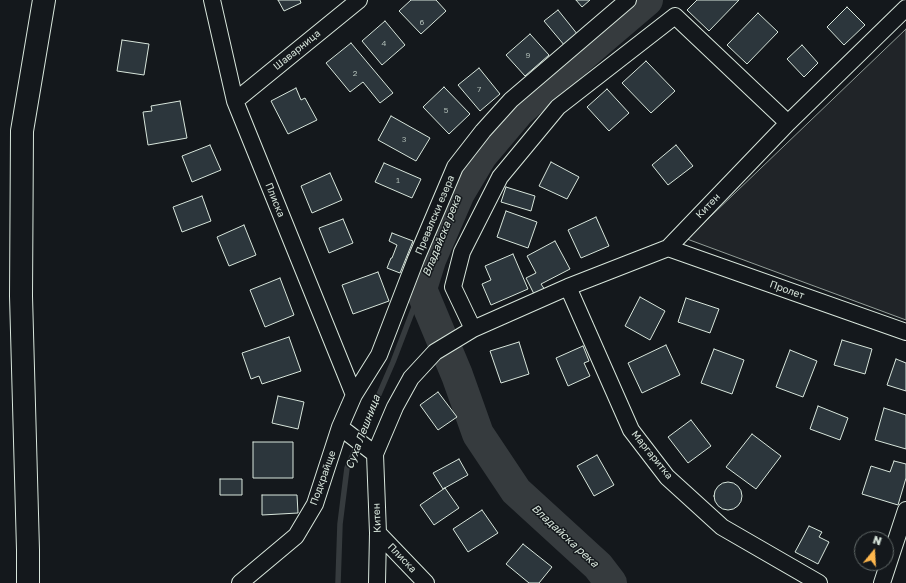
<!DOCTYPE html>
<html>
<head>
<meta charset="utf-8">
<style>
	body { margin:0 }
	#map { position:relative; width:906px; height:583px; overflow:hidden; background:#14181c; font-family:"Golos Text",sans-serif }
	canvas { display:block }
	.north { position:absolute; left:854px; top:531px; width:40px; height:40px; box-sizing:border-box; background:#14181c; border:1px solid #626a69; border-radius:50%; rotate:18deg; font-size:11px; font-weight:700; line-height:16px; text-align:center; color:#d8e6dc }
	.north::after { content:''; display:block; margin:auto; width:14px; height:18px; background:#ffb74d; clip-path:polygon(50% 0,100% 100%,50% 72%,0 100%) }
</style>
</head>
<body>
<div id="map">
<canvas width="906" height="583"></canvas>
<div class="north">N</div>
</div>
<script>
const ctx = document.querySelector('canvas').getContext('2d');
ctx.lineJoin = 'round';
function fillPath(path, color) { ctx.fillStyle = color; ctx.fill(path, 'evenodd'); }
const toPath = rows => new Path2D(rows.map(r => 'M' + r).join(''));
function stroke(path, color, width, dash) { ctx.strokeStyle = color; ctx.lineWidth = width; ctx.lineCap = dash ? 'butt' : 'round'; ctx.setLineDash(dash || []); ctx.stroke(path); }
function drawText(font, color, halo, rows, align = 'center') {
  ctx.font = font + ' "Golos Text",sans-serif'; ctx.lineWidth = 3; ctx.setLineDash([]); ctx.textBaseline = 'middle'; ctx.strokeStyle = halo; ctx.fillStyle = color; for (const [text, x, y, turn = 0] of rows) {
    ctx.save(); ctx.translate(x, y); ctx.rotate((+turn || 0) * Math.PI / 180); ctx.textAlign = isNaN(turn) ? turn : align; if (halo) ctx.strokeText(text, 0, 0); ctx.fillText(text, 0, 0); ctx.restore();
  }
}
const green = toPath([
	[906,29,906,320,687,239,906,29]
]);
fillPath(green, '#202428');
stroke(green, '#939e99', 1);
stroke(toPath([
	[338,583,340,524,347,468,393,362,421,289]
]), '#363b3e', 5.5);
stroke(toPath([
	[611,583,598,566,516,491,478,434,457,375,421,289,430,260,459,193,481,156,519,111,599,41,647,0]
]), '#363b3e', 32);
const building = toPath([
	[278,0,300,0,301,3,284,11,278,0],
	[411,0,436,0,446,11,421,34,399,11,411,0],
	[576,0,590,0,582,7,576,0],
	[697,0,739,0,709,31,687,10,697,0],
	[847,7,865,25,844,45,827,27,847,7],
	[558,10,578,35,565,46,544,21,558,10],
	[758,13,778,32,747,64,727,45,758,13],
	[385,21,405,45,382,65,362,41,385,21],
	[530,34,549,55,525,76,506,55,530,34],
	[122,40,149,44,144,75,117,71,122,40],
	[351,43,393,93,380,103,363,82,350,92,326,63,351,43],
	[802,45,818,63,804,77,787,59,802,45],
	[646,61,675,91,651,113,622,83,646,61],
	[479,68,500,94,480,111,458,85,479,68],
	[444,87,470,114,449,134,423,107,444,87],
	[296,88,301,100,305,98,317,120,288,134,271,101,296,88],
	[607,89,629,113,609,131,587,107,607,89],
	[180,101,187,138,148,145,143,112,152,111,151,106,180,101],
	[391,116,430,138,416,161,378,140,391,116],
	[210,145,221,170,192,182,182,156,210,145],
	[676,145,693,166,668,185,652,165,676,145],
	[551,162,579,177,567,199,539,186,551,162],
	[384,163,421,179,412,198,375,182,384,163],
	[330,173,342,200,312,213,301,186,330,173],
	[506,187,535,196,531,211,501,202,506,187],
	[202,196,211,221,182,232,173,207,202,196],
	[506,211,537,222,528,248,497,237,506,211],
	[596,217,609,246,581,258,568,230,596,217],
	[343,219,353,243,329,253,319,228,343,219],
	[244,225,256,255,229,266,217,237,244,225],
	[392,233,413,241,400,273,387,268,391,258,392,258,397,245,389,241,392,233],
	[555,241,570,269,541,284,545,290,535,296,526,278,536,273,527,256,555,241],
	[513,254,528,289,491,305,482,284,491,280,485,266,513,254],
	[378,272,389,301,353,314,342,285,378,272],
	[280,278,294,315,265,327,250,290,280,278],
	[640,297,665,311,650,340,625,326,640,297],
	[686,298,719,309,710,333,678,322,686,298],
	[289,337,301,371,262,384,259,376,251,379,242,353,289,337],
	[842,340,872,349,865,374,834,365,842,340],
	[519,342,529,374,501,383,490,351,519,342],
	[666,345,680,375,642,393,628,363,666,345],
	[583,346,589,361,584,363,590,376,568,386,556,358,583,346],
	[714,349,744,360,732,394,701,383,714,349],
	[790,350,817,361,803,397,776,387,790,350],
	[896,359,906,363,906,391,887,385,896,359],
	[438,392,457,417,438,430,420,405,438,392],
	[278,396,304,402,298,429,272,423,278,396],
	[818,406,848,418,840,440,810,429,818,406],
	[884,408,906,415,906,449,875,440,884,408],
	[691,420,711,446,688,463,668,437,691,420],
	[752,434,781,456,756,489,726,467,752,434],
	[253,442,293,442,293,478,253,478,253,442],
	[597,455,614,485,594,496,577,466,597,455],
	[459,459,468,475,443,489,433,473,459,459],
	[894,461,906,464,906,478,898,505,862,494,871,466,890,472,894,461],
	[220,479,242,479,242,495,220,495,220,479],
	'714 496a14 14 0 1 1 28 0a14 14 0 1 1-28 0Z',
	[445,488,459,508,434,525,420,505,445,488],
	[262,495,297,495,298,513,262,515,262,495],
	[482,510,498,533,468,552,453,529,482,510],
	[809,526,822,532,819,537,829,542,818,564,795,552,809,526],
	[523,544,552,567,539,583,529,583,506,564,523,544]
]);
fillPath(building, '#2c363c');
stroke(building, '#d8e6dc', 1);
const street = toPath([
	[212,0,235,101,354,395],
	[235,101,359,0],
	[668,248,906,332],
	[568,287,631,430,667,477,722,527,819,583],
	[473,329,453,287,462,252,500,177,558,107,675,16,788,123],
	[340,427,375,454],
	[378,533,426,583],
	[240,583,296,536,315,504,340,427,354,395,379,355,416,259,455,167,483,131,511,100,628,0],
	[377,583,378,533,375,454,395,407,411,378,435,352,473,329,568,287,668,248,788,123,906,8],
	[882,583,906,510]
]);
const highway = toPath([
	[28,583,28,550,21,296,22,131,44,0]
]);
stroke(street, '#d8e6dc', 18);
stroke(highway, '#d8e6dc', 24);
stroke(street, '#14181c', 16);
stroke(highway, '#14181c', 22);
drawText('8px', '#adbab4', null, [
	["6",422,22],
	["4",384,43],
	["9",528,55],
	["2",355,73],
	["7",479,89],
	["5",446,110],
	["3",404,139],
	["1",398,180]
]);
drawText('10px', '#d8e6dc', '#14181c', [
	["Шаварница",297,50,-39],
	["Плиска",275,200,68],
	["Китен",708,206,-46],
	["Превалски езера",435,215,-67],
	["Пролет",787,290,20],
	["Маргаритка",652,455,51],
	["Подкрайще",323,478,-70],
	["Китен",377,518,-92],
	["Плиска",402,558,46]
]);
drawText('italic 11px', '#d8e6dc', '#14181c', [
	["Владайска река",442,236,-68],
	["Суха Лешница",363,432,-69],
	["Владайска река",565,536,43]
]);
</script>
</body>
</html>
